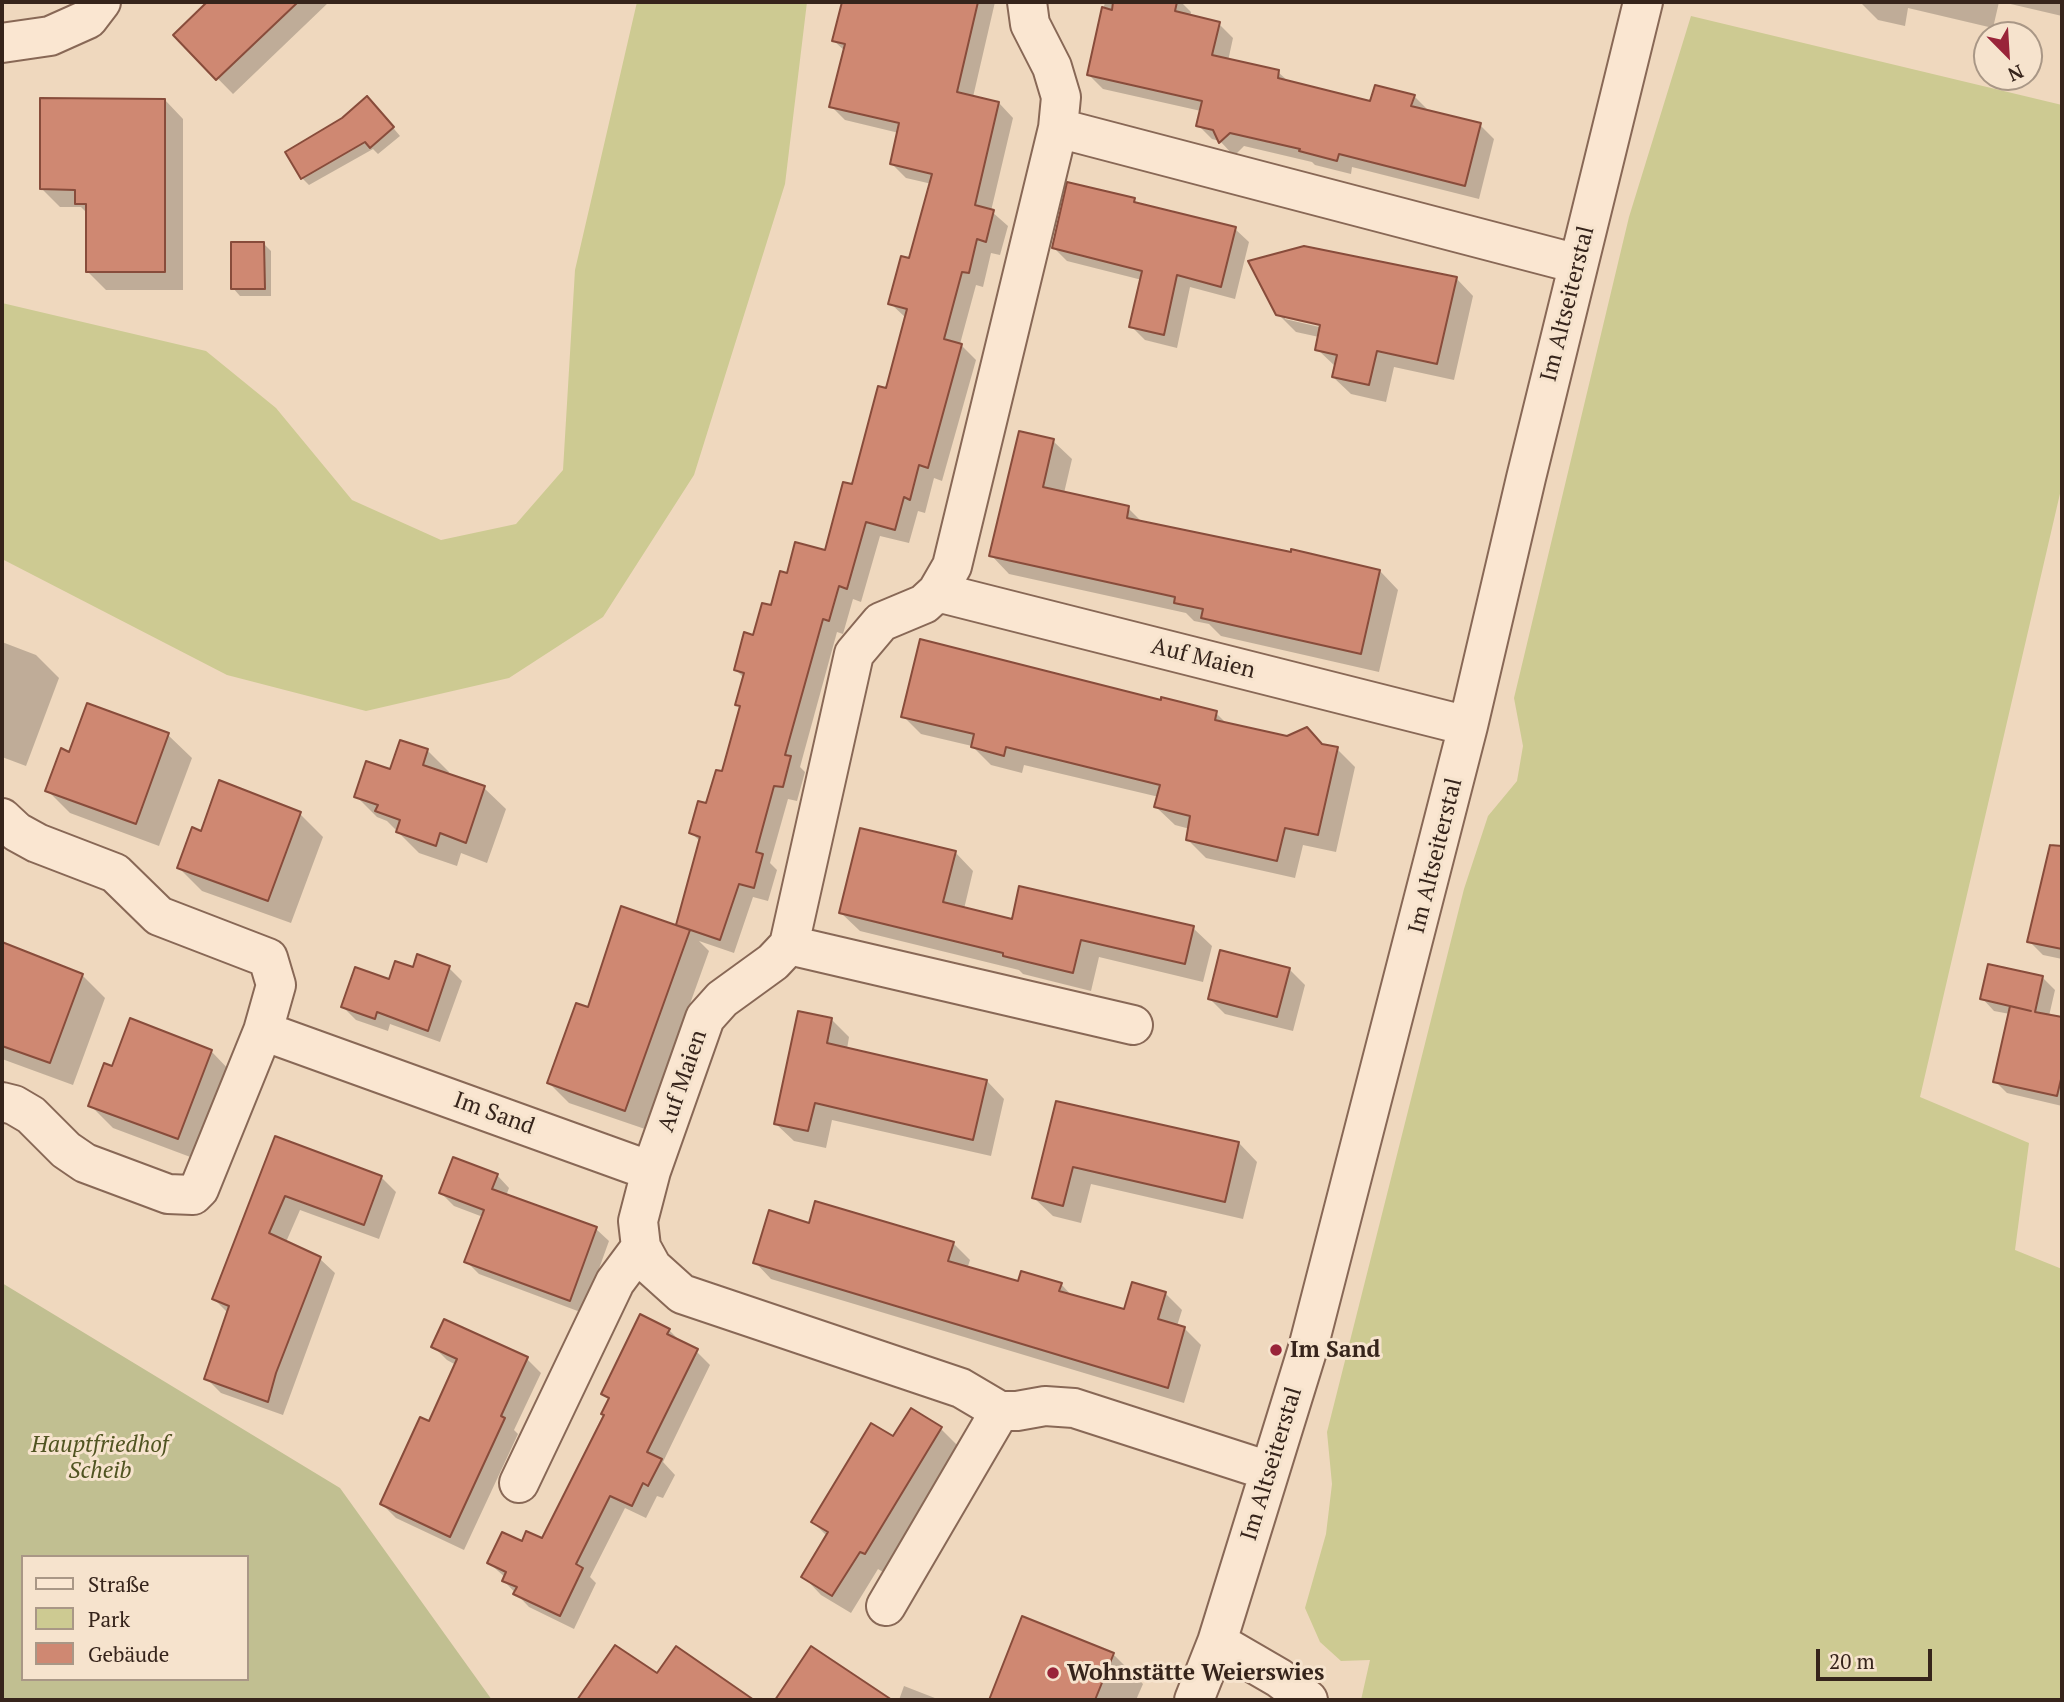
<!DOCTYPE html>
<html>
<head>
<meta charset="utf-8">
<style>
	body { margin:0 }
	#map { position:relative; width:2064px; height:1702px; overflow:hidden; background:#efd8be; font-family:"PT Serif",serif }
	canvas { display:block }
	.frame { position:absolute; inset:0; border:4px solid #36241b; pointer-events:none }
	.legend { position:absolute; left:21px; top:1555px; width:228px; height:126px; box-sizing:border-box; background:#f6e3cd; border:2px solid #a99786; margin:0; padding:9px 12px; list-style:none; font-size:21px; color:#36241b }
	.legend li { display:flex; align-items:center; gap:14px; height:35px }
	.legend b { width:35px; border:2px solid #a99786 }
	.north { position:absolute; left:1973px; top:21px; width:70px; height:70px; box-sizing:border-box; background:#f6e3cd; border:2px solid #a99786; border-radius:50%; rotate:156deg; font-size:19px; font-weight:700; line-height:28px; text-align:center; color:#36241b }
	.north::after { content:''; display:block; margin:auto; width:24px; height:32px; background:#992439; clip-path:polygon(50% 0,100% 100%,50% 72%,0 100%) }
	.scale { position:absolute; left:1816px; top:1649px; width:116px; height:32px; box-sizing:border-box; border:4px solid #36241b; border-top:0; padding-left:9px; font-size:21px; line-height:24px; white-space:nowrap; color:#36241b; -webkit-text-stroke:5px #f6e3cd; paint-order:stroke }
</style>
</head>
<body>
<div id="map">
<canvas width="2064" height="1702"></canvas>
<div class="frame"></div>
<ul class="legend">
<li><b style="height:9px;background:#fae6d1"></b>Straße</li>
<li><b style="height:19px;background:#cdca92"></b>Park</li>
<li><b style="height:19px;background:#cf8872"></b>Gebäude</li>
</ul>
<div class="north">N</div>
<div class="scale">20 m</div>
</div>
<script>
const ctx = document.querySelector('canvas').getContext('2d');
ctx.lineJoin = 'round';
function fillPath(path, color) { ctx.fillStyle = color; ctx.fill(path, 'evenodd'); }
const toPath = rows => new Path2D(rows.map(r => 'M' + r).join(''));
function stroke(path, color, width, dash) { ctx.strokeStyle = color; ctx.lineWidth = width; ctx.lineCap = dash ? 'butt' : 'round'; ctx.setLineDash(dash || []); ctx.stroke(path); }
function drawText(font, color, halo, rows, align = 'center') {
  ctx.font = font + ' "PT Serif",serif'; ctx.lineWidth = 6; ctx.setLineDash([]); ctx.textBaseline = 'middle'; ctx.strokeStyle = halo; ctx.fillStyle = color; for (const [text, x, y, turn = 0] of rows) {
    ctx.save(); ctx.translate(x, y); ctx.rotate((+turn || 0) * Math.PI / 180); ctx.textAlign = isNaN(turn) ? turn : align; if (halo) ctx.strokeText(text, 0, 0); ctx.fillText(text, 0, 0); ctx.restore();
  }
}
fillPath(toPath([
	[637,2,807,2,785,184,694,475,603,617,509,678,366,711,227,675,2,559,2,303,206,351,276,408,352,500,441,540,516,524,563,470,575,270],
	[1691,16,2062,105,2062,485,1920,1097,2029,1143,2015,1250,2062,1269,2062,1700,1361,1700,1370,1660,1341,1661,1320,1642,1305,1608,1326,1534,1332,1484,1327,1432,1464,889,1488,816,1517,781,1523,746,1514,698,1629,217]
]), '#cdca92');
fillPath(toPath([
	[2,1283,340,1488,492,1700,2,1700],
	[23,1557,247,1557,247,1679,23,1679]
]), '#c1bf91');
fillPath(toPath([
	[210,2,329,2,233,94,175,35],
	[844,2,995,2,973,97,999,103,1013,118,991,211,1008,226,1000,255,991,253,983,287,976,285,960,344,976,360,942,481,934,478,925,513,918,511,909,543,880,536,861,602,853,599,843,634,837,632,800,767,805,772,797,801,788,799,770,863,777,870,768,901,753,897,734,953,699,941,709,951,645,1129,569,1103,549,1083,589,1009,683,929,678,924,701,842,691,833,724,773,741,708,737,704,744,678,736,670,772,607,788,575,827,552,853,486,887,390,906,318,890,303,910,260,932,184,906,178,891,163,899,133,845,120,831,106,845,51,834,41],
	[1105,2,1181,2,1191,12,1190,17,1219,24,1233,38,1228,61,1278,72,1289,82,1372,103,1414,96,1428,110,1480,125,1494,139,1479,199,1352,167,1351,174,1315,165,1312,162,1244,146,1234,156,1220,141,1212,139,1198,125,1201,111,1103,89,1089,75],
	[1860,2,1999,2,1993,28,1908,8,1905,26,1878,20],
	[2002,2,2062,2,2062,16],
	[165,100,183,119,183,290,106,290,88,272,88,214,81,207,60,207,41,188],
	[374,105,400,136,378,154,373,149,309,185,302,178],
	[1134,200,1140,206,1235,229,1249,242,1235,299,1190,287,1177,348,1145,340,1131,326,1142,280,1067,261,1053,247],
	[264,244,271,251,271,296,240,296,233,288],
	[1456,278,1473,296,1454,380,1394,367,1386,402,1351,394,1333,377,1336,367,1317,349,1319,337,1296,332,1278,314],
	[1285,315,1329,325,1328,329,1285,319],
	[1053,441,1072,459,1064,493,1128,508,1143,523,1380,571,1398,590,1379,672,1221,636,1209,624,1194,621,1186,613,1009,574,991,555],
	[2,642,36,655,59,678,26,766,2,757],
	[1162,702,1216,713,1227,724,1337,749,1355,767,1336,852,1303,845,1295,878,1206,858,1188,840,1190,829,1175,825,1156,807,1159,797,1024,765,1022,773,991,765,972,746,921,734,903,716],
	[89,705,168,735,192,758,159,846,70,813,47,790,70,754],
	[402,742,428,751,449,772,448,775,484,788,506,809,487,863,461,853,457,866,419,853,387,821,377,817,356,796,391,771],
	[300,814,323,837,291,923,202,891,179,868,202,833],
	[955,852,973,871,964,909,1013,921,1193,928,1212,946,1203,982,1099,957,1091,991,1023,974,1019,970,860,931,841,913],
	[2049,853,2062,856,2062,959,2043,955,2029,941],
	[2,945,82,975,105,998,73,1085,2,1059],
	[449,968,462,981,440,1042,390,1024,388,1031,356,1020,343,1007,414,969],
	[1289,969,1305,985,1293,1031,1225,1014,1210,999],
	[2043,978,2055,990,2049,1016,2062,1019,2062,1106,2007,1093,1995,1081,2010,1014,1994,1011,1982,998],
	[832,1020,849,1037,847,1049,987,1081,1004,1099,991,1156,832,1120,826,1148,794,1141,776,1124],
	[211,1051,234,1075,201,1161,113,1128,90,1105,114,1068],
	[1057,1103,1239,1143,1257,1162,1243,1219,1091,1184,1081,1223,1053,1216,1034,1198],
	[276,1138,381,1177,396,1192,379,1239,300,1210,286,1242,320,1259,335,1273,283,1415,221,1393,206,1378,228,1313,214,1299],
	[497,1175,509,1188,506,1196,596,1229,609,1241,583,1313,479,1274,467,1262,483,1217,454,1206,441,1193],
	[810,1225,953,1243,970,1260,967,1269,1019,1283,1061,1284,1073,1297,1125,1311,1165,1293,1182,1310,1177,1326,1184,1328,1201,1345,1184,1403,771,1279,755,1262],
	[669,1330,683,1344,696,1351,710,1365,663,1462,675,1475,663,1498,657,1496,646,1518,625,1508,590,1577,596,1583,574,1629,529,1607,504,1581,506,1578,489,1563,522,1543,543,1540,605,1415,610,1400,603,1393],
	[433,1346,527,1359,541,1373,514,1430,518,1434,464,1550,396,1518,382,1504,430,1423,456,1365,447,1360],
	[941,1429,959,1447,883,1572,878,1569,851,1613,821,1595,803,1576,827,1536,813,1522,894,1439],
	[1023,1619,1113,1654,1143,1684,1136,1700,991,1700],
	[615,1647,658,1676,724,1682,743,1700,579,1700],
	[811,1649,879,1699,878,1700,777,1700],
	[904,1686,940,1700,899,1700]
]), '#0003');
const building = toPath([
	[207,2,298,2,216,80,173,35,207,2],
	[842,2,978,2,957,92,999,102,975,205,994,210,986,242,977,239,969,273,962,272,944,339,962,344,928,468,919,465,910,500,904,497,895,530,866,522,847,589,839,586,829,621,823,619,785,755,791,756,783,787,774,786,756,852,763,854,754,888,739,884,720,940,676,925,700,837,689,833,698,801,706,803,716,770,722,771,740,706,735,705,744,673,734,670,744,632,753,635,762,603,771,605,780,571,787,573,795,542,825,550,843,482,852,484,878,386,886,388,907,309,888,304,901,256,909,258,932,174,890,164,899,123,829,107,845,44,832,41,842,2],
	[1113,2,1177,2,1175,11,1220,22,1212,55,1279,70,1278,78,1370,101,1375,85,1415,95,1411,106,1481,123,1465,186,1339,154,1337,161,1299,151,1300,149,1230,133,1219,143,1213,130,1196,126,1202,101,1087,75,1102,7,1112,10,1113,2],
	[367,96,394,127,370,148,365,142,301,179,285,152,342,118,367,96],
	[40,98,165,99,165,272,86,272,86,204,75,204,75,190,40,189,40,98],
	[1067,182,1135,198,1134,202,1236,227,1221,287,1177,275,1164,335,1129,327,1142,271,1052,248,1067,182],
	[231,242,264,242,265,289,231,289,231,242],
	[1304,246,1457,277,1437,364,1377,351,1369,385,1332,377,1337,355,1315,350,1320,325,1276,315,1248,261,1304,246],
	[1019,431,1054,439,1043,487,1129,506,1127,518,1291,552,1291,549,1380,570,1361,654,1201,618,1203,609,1174,603,1175,597,989,556,1019,431],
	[920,639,1161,700,1161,697,1217,711,1215,720,1287,736,1307,727,1322,744,1338,747,1318,835,1285,828,1277,861,1186,840,1190,816,1154,807,1160,785,1006,747,1004,756,971,747,974,734,901,717,920,639],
	[87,703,169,733,136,824,45,791,61,748,69,752,87,703],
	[400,740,428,749,423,765,485,786,466,843,440,833,436,846,396,832,400,820,375,811,378,805,354,797,366,761,390,769,400,740],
	[219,780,301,812,268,901,177,868,192,827,201,831,219,780],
	[860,828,956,851,943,902,1012,919,1019,886,1194,926,1185,964,1081,940,1073,973,1003,956,1003,953,839,913,860,828],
	[2050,845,2062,846,2062,949,2027,942,2050,845],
	[621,906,690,930,625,1111,547,1083,576,1003,588,1007,621,906],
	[2,942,83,974,50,1063,2,1046,2,942],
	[1220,950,1290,968,1277,1017,1208,999,1220,950],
	[417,954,450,966,428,1031,377,1012,375,1019,341,1007,355,967,389,979,395,961,413,967,417,954],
	[1988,964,2043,976,2035,1012,2062,1017,2062,1075,2057,1096,1993,1082,2010,1006,2031,1011,1980,999,1988,964],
	[798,1011,832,1018,827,1043,987,1080,973,1140,815,1103,808,1131,774,1124,798,1011],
	[130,1018,212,1050,178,1139,88,1106,104,1063,112,1066,130,1018],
	[1056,1101,1239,1142,1225,1202,1073,1167,1063,1206,1032,1198,1056,1101],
	[275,1136,382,1176,364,1225,285,1196,269,1233,321,1257,276,1373,268,1402,204,1379,229,1306,212,1299,275,1136],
	[453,1157,498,1174,492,1189,597,1227,570,1301,464,1262,484,1210,439,1193,453,1157],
	[815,1201,954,1242,948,1261,1018,1281,1021,1271,1062,1283,1059,1291,1124,1309,1132,1282,1166,1292,1158,1319,1185,1327,1168,1388,753,1263,769,1210,809,1223,815,1201],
	[640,1314,670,1329,667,1334,698,1349,647,1452,662,1459,648,1486,643,1483,632,1506,610,1496,576,1564,583,1568,560,1616,513,1594,517,1587,502,1581,506,1572,487,1563,502,1532,522,1541,526,1531,542,1538,604,1415,601,1414,609,1398,601,1394,640,1314],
	[444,1319,528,1357,501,1416,505,1418,450,1537,380,1504,420,1417,429,1421,457,1359,431,1347,444,1319],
	[911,1408,942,1427,865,1554,860,1552,832,1596,801,1577,828,1532,811,1522,871,1423,893,1436,911,1408],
	[1022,1616,1114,1653,1095,1700,989,1700,1022,1616],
	[615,1645,657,1673,676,1646,754,1700,577,1700,615,1645],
	[811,1646,892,1700,775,1700,811,1646]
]);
fillPath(building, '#cf8872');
stroke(building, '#884c3b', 2);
const minor = toPath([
	[1027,2,1030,24,1052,67,1061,97,1058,128,952,566,937,592,924,604,881,622,854,654,789,945,773,962,722,999,705,1018,651,1171,638,1221,641,1247,652,1267,682,1294,961,1388,1000,1411,1017,1411,1045,1406,1074,1408,1269,1471],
	[2,43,50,36,88,19,101,2],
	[1058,128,1578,264],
	[937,592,1468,726],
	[2,818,17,832,37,843,115,873,159,916,268,958,276,985,263,1031,199,1189,193,1195,168,1194,85,1163,66,1150,31,1115,14,1105,2,1102],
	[789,945,1133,1025],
	[263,1031,651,1171],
	[519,1483,615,1282,641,1247],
	[886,1606,1000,1411],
	[1217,1642,1279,1678,1308,1700],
	[1194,1700,1217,1642,1308,1348,1468,726,1526,478,1643,2]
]);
stroke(minor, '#886856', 42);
stroke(minor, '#fae6d1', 38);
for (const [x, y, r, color] of [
	[1276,1350,7,"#992439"],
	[1053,1673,7,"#992439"]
]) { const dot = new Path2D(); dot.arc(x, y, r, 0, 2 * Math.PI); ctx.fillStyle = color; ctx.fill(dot); stroke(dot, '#f6e3cd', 2.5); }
drawText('23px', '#36241b', '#f6e3cd', [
	["Im Altseiterstal",1568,304,-76],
	["Auf Maien",1203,659,14],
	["Im Altseiterstal",1436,856,-76],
	["Auf Maien",683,1081,-71],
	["Im Sand",494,1114,20],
	["Im Altseiterstal",1272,1464,-73]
]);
drawText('bold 23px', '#36241b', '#f6e3cd', [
	["Im Sand",1290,1350],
	["Wohnstätte Weierswies",1067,1673]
], 'left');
drawText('italic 23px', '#505421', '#f6e3cd', [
	["Hauptfriedhof",100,1445],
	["Scheib",100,1471]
]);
</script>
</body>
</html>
